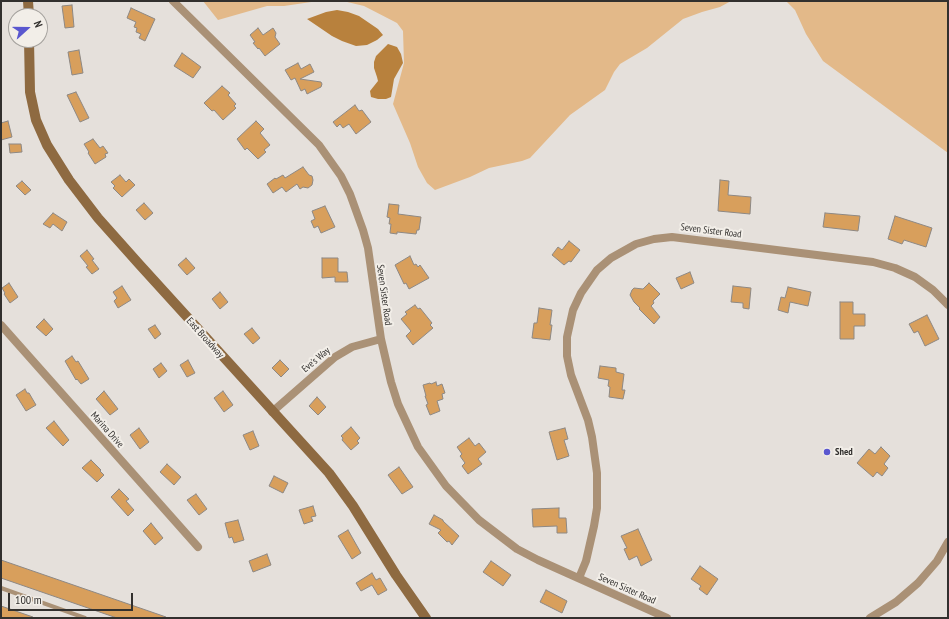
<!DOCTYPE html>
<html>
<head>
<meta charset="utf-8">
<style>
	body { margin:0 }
	#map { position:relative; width:949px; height:619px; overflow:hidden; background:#e5e0db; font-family:"PT Sans Narrow",sans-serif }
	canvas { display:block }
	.frame { position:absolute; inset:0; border:2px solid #32302e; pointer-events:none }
	.north { position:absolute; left:8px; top:8px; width:40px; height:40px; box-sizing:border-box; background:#f2eee8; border:1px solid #a5a29e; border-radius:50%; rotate:69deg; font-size:11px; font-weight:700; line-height:16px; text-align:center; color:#32302e }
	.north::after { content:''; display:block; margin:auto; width:14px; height:18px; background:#5a57cf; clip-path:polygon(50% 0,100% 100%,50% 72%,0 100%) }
	.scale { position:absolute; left:8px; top:593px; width:125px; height:18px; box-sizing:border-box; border:2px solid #32302e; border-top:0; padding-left:5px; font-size:12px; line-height:14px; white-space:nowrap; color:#32302e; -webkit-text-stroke:3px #f2eee8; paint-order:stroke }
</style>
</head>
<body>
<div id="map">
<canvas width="949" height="619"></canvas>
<div class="frame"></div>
<div class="north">N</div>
<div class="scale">100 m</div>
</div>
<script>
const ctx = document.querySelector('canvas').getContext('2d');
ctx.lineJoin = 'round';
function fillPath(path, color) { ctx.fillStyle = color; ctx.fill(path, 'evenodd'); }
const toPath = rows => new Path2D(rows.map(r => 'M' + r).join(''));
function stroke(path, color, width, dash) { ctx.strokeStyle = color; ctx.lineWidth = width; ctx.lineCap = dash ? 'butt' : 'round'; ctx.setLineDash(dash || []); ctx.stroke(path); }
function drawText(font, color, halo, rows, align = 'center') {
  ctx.font = font + ' "PT Sans Narrow",sans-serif'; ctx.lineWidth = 4; ctx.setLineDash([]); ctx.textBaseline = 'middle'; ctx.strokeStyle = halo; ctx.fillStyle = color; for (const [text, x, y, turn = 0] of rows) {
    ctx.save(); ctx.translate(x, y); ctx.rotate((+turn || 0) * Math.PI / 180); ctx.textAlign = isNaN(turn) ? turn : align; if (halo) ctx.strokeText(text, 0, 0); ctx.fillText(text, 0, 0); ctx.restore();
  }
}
fillPath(toPath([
	[203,1,731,1,720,7,702,12,683,19,647,48,620,64,614,72,605,90,570,115,530,158,522,161,489,168,470,177,435,190,427,183,418,167,410,143,393,104,404,63,403,31,397,23,364,6,343,1,318,1,284,6,267,6,218,20],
	[786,1,948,1,948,153,823,61,806,34,795,10]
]), '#e3b989');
fillPath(toPath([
	[337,10,348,12,359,16,378,29,383,35,377,40,367,45,356,46,342,41,332,36,307,19,326,12],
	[388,44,397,47,401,54,403,63,394,79,391,97,386,99,378,99,371,97,370,91,378,81,377,77,374,68,374,62,376,56]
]), '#b8813d');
const building = toPath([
	[72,5,74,27,65,28,62,6,72,5],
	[131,8,155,19,145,41,139,38,141,34,136,32,137,28,134,27,136,22,127,18,131,8],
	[258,28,263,35,273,28,276,33,275,37,280,44,265,56,259,48,258,49,253,43,255,42,250,35,258,28],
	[79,50,83,73,72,75,68,52,79,50],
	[182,53,201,67,193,78,174,66,182,53],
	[298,63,301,69,310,64,314,72,300,79,321,82,322,84,321,87,307,94,305,89,301,91,295,78,291,80,285,70,298,63],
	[222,86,230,93,228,95,236,104,234,106,236,108,223,120,214,110,212,111,204,103,222,86],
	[76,92,89,118,80,122,67,95,76,92],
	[355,105,359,111,362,110,371,122,356,134,349,124,343,128,340,124,337,127,333,122,355,105],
	[8,121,12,137,1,140,1,123,8,121],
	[256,121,264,129,260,133,270,145,264,150,266,152,258,159,247,148,245,150,237,139,256,121],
	[93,139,100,148,103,146,108,153,105,154,106,157,95,164,88,153,89,152,84,144,93,139],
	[9,144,21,144,22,152,10,153,9,144],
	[303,167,309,175,312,176,313,180,312,185,308,188,303,187,300,189,297,184,286,192,282,187,273,193,267,184,275,178,276,179,283,175,285,178,303,167],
	[120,175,126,182,129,179,135,185,122,197,113,188,115,186,111,182,120,175],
	[720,180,729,181,728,195,751,197,750,214,718,211,720,180],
	[22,181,31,190,25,195,16,186,22,181],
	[144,203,153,213,145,220,136,210,144,203],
	[389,204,399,205,398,214,421,217,419,230,417,230,416,234,397,232,397,234,390,233,391,224,389,224,390,218,387,217,389,204],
	[325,206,335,227,321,233,318,226,314,228,311,221,315,219,312,211,325,206],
	[53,213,67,222,62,231,53,224,50,228,43,224,53,213],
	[825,213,860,216,858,231,823,227,825,213],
	[895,216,932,228,926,247,904,240,902,244,888,239,895,216],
	[569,241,580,250,571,262,569,261,564,265,552,255,558,247,562,250,569,241],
	[87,250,94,259,92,260,99,269,92,274,86,267,88,266,80,256,87,250],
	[410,256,414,265,416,264,418,267,420,265,429,278,409,289,406,283,404,284,395,265,410,256],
	[186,258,195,268,187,275,178,265,186,258],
	[322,258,338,258,338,272,347,272,348,282,335,282,335,277,322,278,322,258],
	[690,272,694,283,681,289,676,278,690,272],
	[9,283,18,297,10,303,4,294,5,293,2,288,9,283],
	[649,283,660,294,653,301,654,303,651,306,660,317,654,324,639,309,640,308,634,302,630,295,632,290,634,288,643,289,649,283],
	[122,286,131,300,118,308,114,301,117,298,113,292,122,286],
	[733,286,751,288,749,309,743,308,743,303,731,302,733,286],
	[788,287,811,292,808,306,790,302,788,313,778,310,781,297,785,298,788,287],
	[220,292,228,302,220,309,212,299,220,292],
	[840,302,853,302,853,314,865,314,865,326,854,326,854,339,840,339,840,302],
	[415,305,418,309,420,308,432,323,430,325,433,328,413,345,406,336,411,331,401,319,407,314,405,312,415,305],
	[539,308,552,310,550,325,552,325,550,340,532,338,534,323,537,323,539,308],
	[927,315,939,339,925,346,918,331,914,333,909,324,927,315],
	[44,319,53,329,46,336,36,327,44,319],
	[155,325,161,334,155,339,148,329,155,325],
	[252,328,260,338,253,344,244,334,252,328],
	[72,356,76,362,78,361,89,379,81,384,77,379,76,380,65,361,72,356],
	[188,360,195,373,187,377,180,365,188,360],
	[280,360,289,369,281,377,272,368,280,360],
	[161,363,167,371,159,378,153,369,161,363],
	[600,366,616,368,616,372,624,374,622,390,625,390,623,399,609,397,610,387,608,386,609,380,598,378,600,366],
	[436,382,437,386,442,384,445,393,442,394,443,399,437,401,440,411,430,415,426,405,428,404,425,396,426,396,423,385,430,383,431,384,436,382],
	[25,389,27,393,29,393,36,405,26,411,16,395,25,389],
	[104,391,118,409,110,415,96,399,104,391],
	[223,391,233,405,224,412,214,398,223,391],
	[317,397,326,407,318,415,309,406,317,397],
	[54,421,69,440,63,446,46,428,54,421],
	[351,427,360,438,357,441,359,443,351,450,342,440,343,438,341,436,351,427],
	[139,428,149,442,140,449,130,435,139,428],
	[565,428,568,439,564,440,569,456,557,460,549,432,565,428],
	[253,431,259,446,250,450,243,435,253,431],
	[469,438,475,446,479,443,486,452,478,459,482,464,468,474,462,466,465,463,460,456,462,454,457,447,469,438],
	[881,447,890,456,884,464,888,468,882,476,877,472,873,477,857,463,869,449,875,454,881,447],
	[91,460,101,470,100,471,104,475,97,482,82,468,91,460],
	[167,464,181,477,174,485,160,472,167,464],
	[399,467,413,487,402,494,388,475,399,467],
	[274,476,288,483,283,493,269,486,274,476],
	[119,489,129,499,126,501,134,510,128,516,111,497,119,489],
	[196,494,207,509,199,515,187,500,196,494],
	[313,506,316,516,311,517,313,521,304,524,299,510,313,506],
	[559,508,559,518,566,518,567,533,557,533,557,526,533,527,532,509,559,508],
	[434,515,443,520,443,521,459,536,452,545,449,541,447,542,438,533,441,530,429,524,434,515],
	[238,520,244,540,234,543,232,537,229,538,225,523,238,520],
	[151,523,163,538,155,545,143,531,151,523],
	[638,529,652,560,641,566,637,556,629,560,624,549,627,548,621,536,638,529],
	[348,530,361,553,352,559,338,536,348,530],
	[267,554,271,565,253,572,249,561,267,554],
	[1,560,166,617,166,618,117,618,1,578,1,560],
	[491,561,511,575,503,586,483,572,491,561],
	[700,566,718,579,707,595,699,589,701,586,691,579,700,566],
	[372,573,376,580,380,578,387,590,378,595,372,585,361,591,356,583,372,573],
	[546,590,567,601,562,613,540,602,546,590],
	[1,606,33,617,32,618,1,618,1,606]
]);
fillPath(building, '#d89f5c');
stroke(building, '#8d8884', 1);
stroke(toPath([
	[1,588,85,618]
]), '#aa9176', 4);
stroke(toPath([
	[173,1,319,145,341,176,350,194,363,230,368,248,381,339,391,382,398,404,418,447,446,486,479,520,517,549,538,560,667,618],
	[1,325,198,547],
	[272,412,335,357,352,347,381,339],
	[579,578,586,561,594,526,597,508,597,473,592,437,588,420,571,375,567,356,567,337,573,310,581,293,597,270,611,258,636,244,654,239,672,237,873,262,895,268,915,277,933,290,948,305],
	[870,618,896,602,918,583,937,561,948,542]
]), '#aa9176', 8);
stroke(toPath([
	[28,1,29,16],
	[29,40,30,92,36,120,47,145,69,180,98,218,139,264,329,473,353,506,396,575,426,618]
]), '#8e6a41', 10);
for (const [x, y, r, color] of [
	[827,452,4,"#5a57cf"]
]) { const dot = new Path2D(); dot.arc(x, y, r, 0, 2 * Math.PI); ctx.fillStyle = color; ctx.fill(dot); stroke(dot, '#f2eee8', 1.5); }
drawText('10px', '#32302e', '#f2eee8', [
	["Seven Sister Road",711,231,7],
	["Seven Sister Road",384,295,82],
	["East Broadway",205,338,48],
	["Eve's Way",316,360,-40],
	["Marina Drive",107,430,48],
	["Seven Sister Road",627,589,24]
]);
drawText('bold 10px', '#32302e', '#f2eee8', [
	["Shed",835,452]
], 'left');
</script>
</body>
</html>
